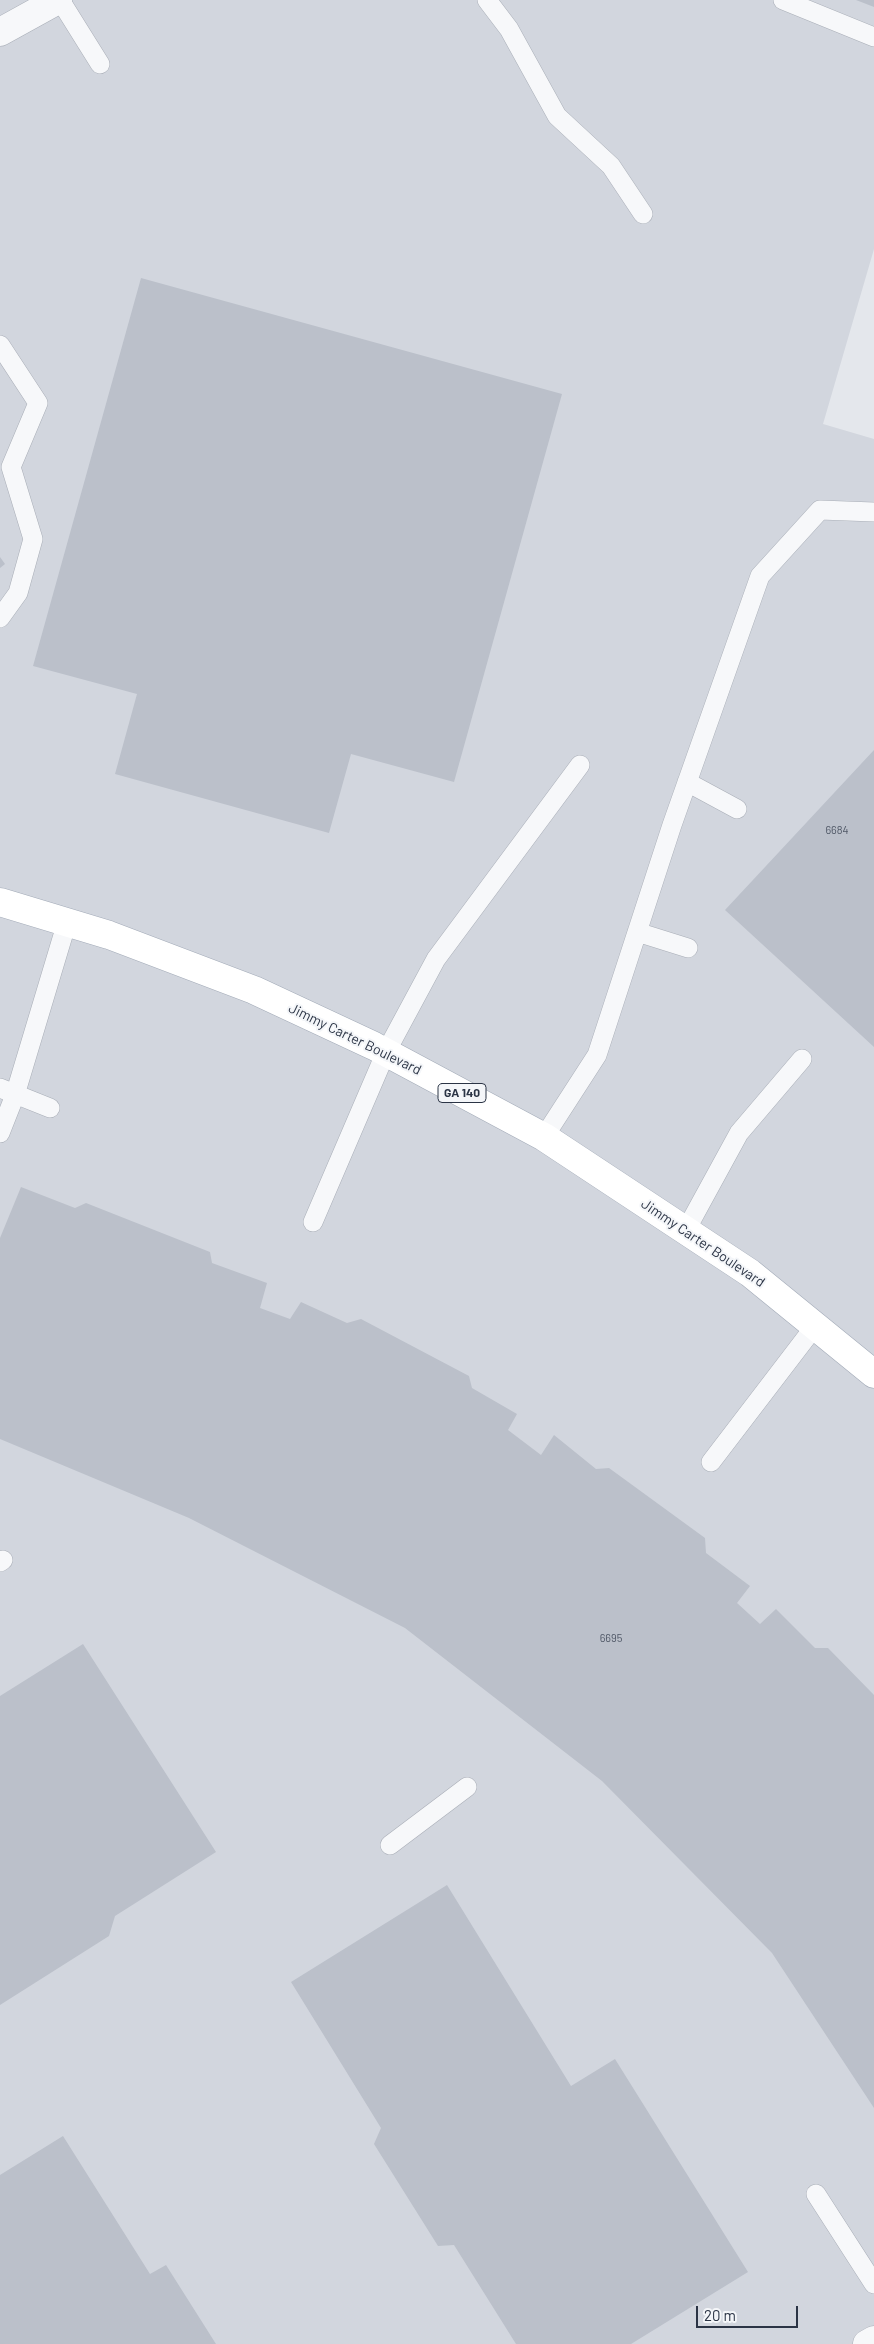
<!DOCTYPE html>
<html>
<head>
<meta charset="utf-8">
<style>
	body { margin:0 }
	#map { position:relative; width:874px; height:2344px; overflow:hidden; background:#e4e7ec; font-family:Barlow,sans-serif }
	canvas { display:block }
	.scale { position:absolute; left:696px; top:2306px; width:102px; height:22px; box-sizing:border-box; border:2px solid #2b3445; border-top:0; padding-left:6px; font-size:15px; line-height:18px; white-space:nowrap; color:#2b3445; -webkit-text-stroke:4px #f4f6f9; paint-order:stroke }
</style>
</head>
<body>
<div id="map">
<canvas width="874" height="2344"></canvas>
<div class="scale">20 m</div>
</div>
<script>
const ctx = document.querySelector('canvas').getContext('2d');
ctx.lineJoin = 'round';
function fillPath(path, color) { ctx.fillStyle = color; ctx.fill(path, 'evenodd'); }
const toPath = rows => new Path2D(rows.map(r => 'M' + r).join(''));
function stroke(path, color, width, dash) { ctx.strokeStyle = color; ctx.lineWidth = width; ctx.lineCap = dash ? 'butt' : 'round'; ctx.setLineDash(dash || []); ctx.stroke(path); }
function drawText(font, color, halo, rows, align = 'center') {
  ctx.font = font + ' Barlow,sans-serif'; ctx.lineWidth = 4; ctx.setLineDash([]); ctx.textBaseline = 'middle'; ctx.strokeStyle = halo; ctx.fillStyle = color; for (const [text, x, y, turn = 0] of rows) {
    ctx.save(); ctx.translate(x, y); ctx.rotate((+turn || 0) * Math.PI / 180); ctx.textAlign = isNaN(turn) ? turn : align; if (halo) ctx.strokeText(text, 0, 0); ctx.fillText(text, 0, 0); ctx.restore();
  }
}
fillPath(toPath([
	[0,0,874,0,874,249,823,424,874,439,874,2344,0,2344]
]), '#d2d6de');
fillPath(toPath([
	[856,0,874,0,874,7],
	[141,278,562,394,454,782,351,754,329,833,115,774,137,694,33,666],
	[0,557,5,564,0,568],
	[874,750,874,1047,725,910],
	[21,1187,75,1208,86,1203,210,1252,212,1263,267,1283,260,1308,290,1319,301,1302,347,1323,361,1319,469,1376,472,1388,517,1414,508,1430,541,1455,554,1435,596,1469,609,1468,705,1538,706,1553,750,1586,737,1603,760,1624,776,1609,815,1648,828,1648,874,1695,874,2108,772,1953,602,1781,405,1628,189,1518,0,1439,0,1238],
	[83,1644,216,1852,115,1916,109,1936,0,2005,0,1696],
	[447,1885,571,2086,615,2059,748,2272,631,2344,516,2344,454,2245,438,2246,374,2144,381,2128,291,1982],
	[63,2136,150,2274,166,2265,216,2344,0,2344,0,2175]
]), '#bbc0ca');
const lane = toPath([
	[60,0,100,64],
	[487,0,509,29,557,116,611,166,643,214],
	[783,0,874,37],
	[0,345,38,403,11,467,33,539,18,593,0,618],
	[687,782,737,809],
	[637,932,688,948],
	[0,1088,50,1108],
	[0,1133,15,1095,67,922],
	[544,1137,597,1055,672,825,760,576,820,510,874,512],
	[313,1222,386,1052,436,959,580,765],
	[686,1230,739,1133,802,1059],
	[711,1462,815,1326],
	[0,1562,3,1560],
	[390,1845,467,1787],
	[816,2194,874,2284]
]);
const street = toPath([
	[0,32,58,0],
	[867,2344,874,2340]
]);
const primary = toPath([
	[0,902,109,935,254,990,374,1046,544,1137,750,1273,874,1374]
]);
stroke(lane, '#a9aeb7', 20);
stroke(street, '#a9aeb7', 29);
stroke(primary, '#a3abb8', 29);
stroke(lane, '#f7f8fa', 19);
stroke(street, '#f7f8fa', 28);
stroke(primary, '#fff', 28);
drawText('11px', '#4f5766', null, [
	["6684",837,830],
	["6695",611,1638]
]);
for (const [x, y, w] of [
	[462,1093,48]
]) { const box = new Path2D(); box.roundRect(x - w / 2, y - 9.5, w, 19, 4); ctx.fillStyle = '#f4f6f9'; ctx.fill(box); stroke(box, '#2b3445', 1); }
drawText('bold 12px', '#2b3445', null, [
	["GA 140",462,1093]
]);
drawText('14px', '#2b3445', '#f4f6f9', [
	["Jimmy Carter Boulevard",355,1039,26],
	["Jimmy Carter Boulevard",703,1243,34]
]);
</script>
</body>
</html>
